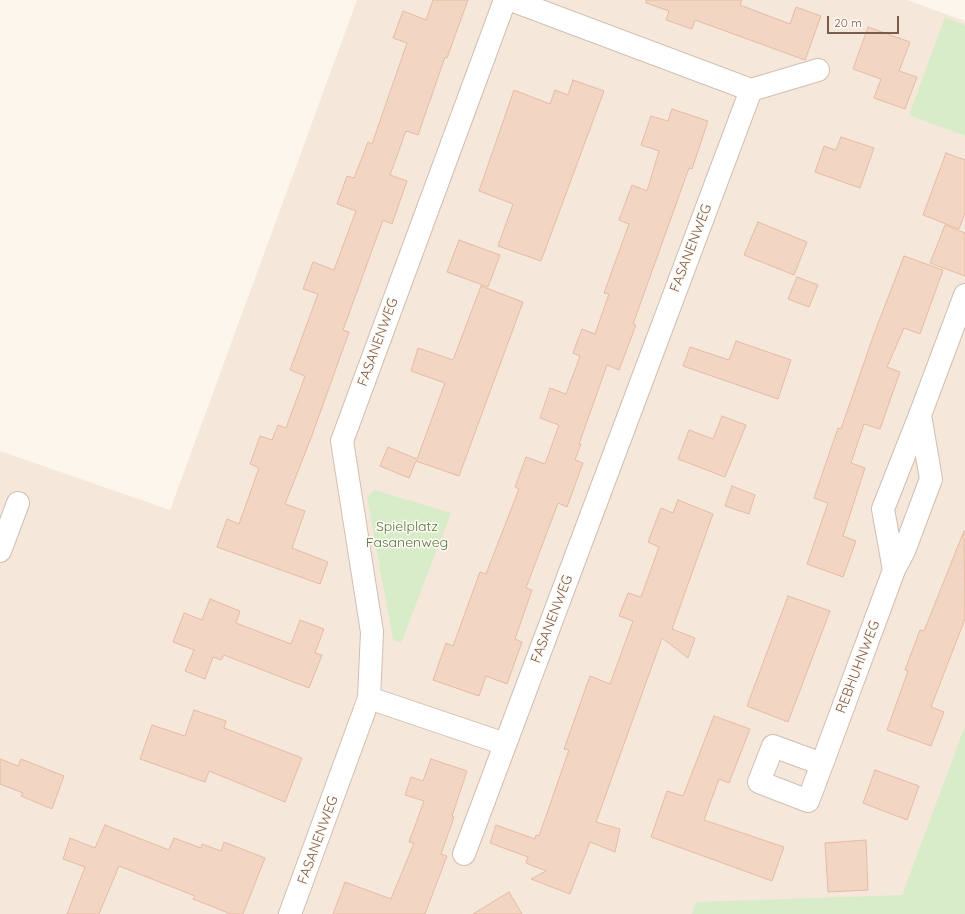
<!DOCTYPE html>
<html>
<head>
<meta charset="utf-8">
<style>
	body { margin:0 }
	#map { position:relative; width:965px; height:914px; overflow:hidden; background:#fdf6ec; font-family:Quicksand,sans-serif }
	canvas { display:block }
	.scale { position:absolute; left:827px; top:16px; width:72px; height:18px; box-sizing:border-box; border:2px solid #7a5c4d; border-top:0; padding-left:5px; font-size:12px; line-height:14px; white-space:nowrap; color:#7a5c4d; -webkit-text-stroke:3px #fffaf3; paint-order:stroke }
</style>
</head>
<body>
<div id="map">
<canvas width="965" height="914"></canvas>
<div class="scale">20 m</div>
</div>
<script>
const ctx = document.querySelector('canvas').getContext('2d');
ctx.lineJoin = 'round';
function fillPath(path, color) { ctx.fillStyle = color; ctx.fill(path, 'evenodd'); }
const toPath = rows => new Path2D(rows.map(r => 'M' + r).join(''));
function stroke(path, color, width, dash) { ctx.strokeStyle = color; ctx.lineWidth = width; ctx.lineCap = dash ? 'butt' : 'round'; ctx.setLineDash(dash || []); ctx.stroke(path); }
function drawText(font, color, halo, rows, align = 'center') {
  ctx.font = font + ' Quicksand,sans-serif'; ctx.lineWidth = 3; ctx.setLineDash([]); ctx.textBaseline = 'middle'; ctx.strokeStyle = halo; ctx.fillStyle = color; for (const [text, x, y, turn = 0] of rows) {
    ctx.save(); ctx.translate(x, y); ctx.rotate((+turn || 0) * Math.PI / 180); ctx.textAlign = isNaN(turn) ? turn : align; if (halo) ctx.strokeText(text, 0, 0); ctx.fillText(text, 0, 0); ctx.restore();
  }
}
fillPath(toPath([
	[357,0,907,0,965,21,965,914,0,914,0,451,170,510]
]), '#f5e8da');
fillPath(toPath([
	[945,17,965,25,965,136,909,115],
	[375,490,451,513,401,643,393,640,367,497],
	[965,726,965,914,692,914,696,902,902,895]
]), '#d8ecc9');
const building = toPath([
	[433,0,468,0,447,58,445,57,418,135,406,131,390,175,407,181,392,224,383,220,343,330,349,332,311,438,285,504,305,511,292,548,328,562,320,584,217,547,227,519,239,524,259,468,250,464,260,436,272,440,278,425,286,428,305,376,290,370,318,294,303,289,313,262,334,270,356,211,337,204,347,176,354,178,368,142,372,144,407,43,393,38,403,11,426,20,433,0],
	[646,0,742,0,740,5,790,24,796,7,821,16,805,60,695,20,692,29,666,20,669,11,646,3,646,0],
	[868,27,910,42,899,71,917,77,905,109,874,98,881,79,853,69,868,27],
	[573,80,604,91,541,261,498,246,513,204,479,191,514,90,550,104,555,90,568,95,573,80],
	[672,109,708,121,692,169,689,168,633,324,636,325,619,370,607,365,579,444,581,444,575,460,583,463,567,507,558,503,526,588,532,590,515,639,522,642,507,684,486,676,479,696,433,680,446,643,453,646,480,572,486,574,519,489,515,487,526,457,545,464,559,425,540,418,550,388,566,394,580,356,573,353,582,329,595,334,609,294,604,293,629,224,619,220,632,185,647,191,659,151,641,145,651,116,668,121,672,109],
	[841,137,874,148,860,188,815,172,824,146,836,150,841,137],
	[946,153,965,160,965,213,959,229,923,215,946,153],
	[758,222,807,242,794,275,744,255,758,222],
	[945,225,965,233,965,276,930,263,945,225],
	[459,240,500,255,488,287,447,272,459,240],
	[904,256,943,270,920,334,904,328,887,367,900,372,880,429,864,424,851,463,865,468,843,536,856,541,843,577,807,564,828,503,814,498,838,428,841,429,874,334,904,256],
	[797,277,818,285,809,307,788,299,797,277],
	[481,286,523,302,459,476,416,461,409,478,380,466,388,447,417,459,445,383,411,371,418,348,453,360,481,286],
	[736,341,791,360,778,399,683,366,690,347,729,360,736,341],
	[722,416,746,425,725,477,678,459,689,430,713,439,722,416],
	[732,486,755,495,749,514,725,506,732,486],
	[678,500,713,514,672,629,695,638,688,658,662,638,596,822,620,829,615,852,590,842,570,894,531,879,546,871,526,863,528,857,490,843,496,825,535,839,536,835,539,836,569,750,564,749,590,676,610,684,633,621,619,616,628,593,641,597,659,547,648,542,661,508,673,513,678,500],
	[964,531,965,619,931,707,944,712,931,746,887,730,908,671,905,670,920,630,924,631,964,531],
	[788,596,830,611,788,722,747,706,788,596],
	[210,599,240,611,236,623,291,644,300,620,324,629,315,653,322,655,309,688,224,655,221,660,213,657,205,679,185,671,194,650,173,642,184,613,202,620,210,599],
	[194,710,226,721,224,728,302,758,285,802,209,771,205,782,140,759,152,725,185,736,194,710],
	[714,716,750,729,729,783,719,779,704,820,784,847,772,881,651,837,667,791,683,796,714,716],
	[0,759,18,766,21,759,64,776,52,809,21,796,23,793,0,784,0,759],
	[431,759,467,771,452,816,454,817,441,854,447,856,425,914,333,914,345,882,391,899,414,843,409,842,424,801,405,795,411,777,423,781,431,759],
	[875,770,919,786,907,820,863,803,875,770],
	[105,825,169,850,174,838,201,848,202,844,221,851,224,842,265,858,243,914,231,914,193,899,195,896,119,866,99,914,67,914,85,867,63,859,70,838,95,848,105,825],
	[866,840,868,890,828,892,825,843,866,840],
	[509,892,522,914,473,914,509,892]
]);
fillPath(building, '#f3d5c3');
stroke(building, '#e6bba3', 1);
const minor = toPath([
	[751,90,818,70],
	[0,551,18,503],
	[894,570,883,509,920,415],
	[369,698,505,744],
	[822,764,773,746,759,782,808,801,822,764,894,570,904,551,931,479,920,415,965,295],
	[464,854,751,90,511,0],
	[290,914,369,698,372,632,342,441,505,0]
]);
stroke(minor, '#d1beb0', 24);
stroke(minor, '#fff', 22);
drawText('14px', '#7a5c4d', '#fffaf3', [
	["FASANENWEG",691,248,-69],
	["FASANENWEG",378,342,-70],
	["FASANENWEG",552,619,-69],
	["REBHUHNWEG",858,667,-69],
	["FASANENWEG",318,840,-70]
]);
drawText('14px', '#537a41', '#fffaf3', [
	["Spielplatz",407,527],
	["Fasanenweg",407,543]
]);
</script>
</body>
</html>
